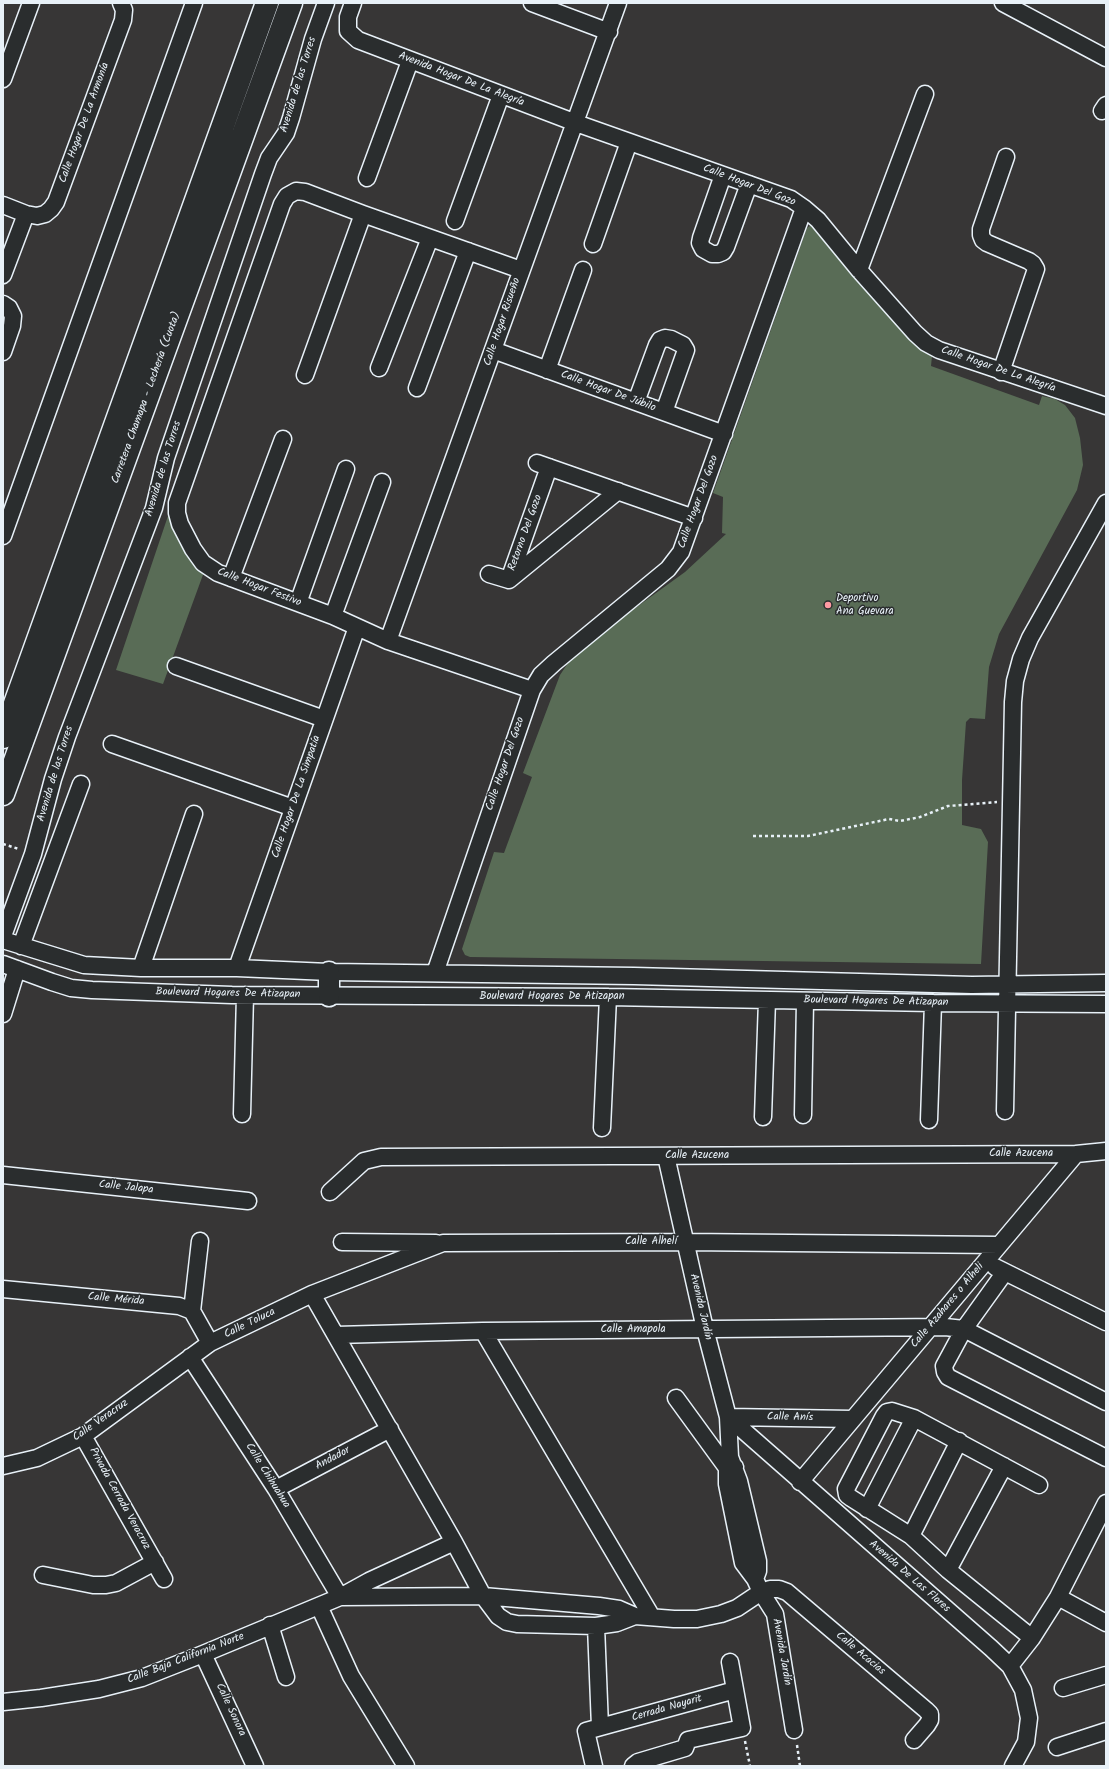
<!DOCTYPE html>
<html>
<head>
<meta charset="utf-8">
<style>
	body { margin:0 }
	#map { position:relative; width:1109px; height:1769px; overflow:hidden; background:#373636; font-family:Kalam,sans-serif }
	canvas { display:block }
	.frame { position:absolute; inset:0; border:4px solid #e8f1f8; pointer-events:none }
</style>
</head>
<body>
<div id="map">
<canvas width="1109" height="1769"></canvas>
<div class="frame"></div>
</div>
<script>
const ctx = document.querySelector('canvas').getContext('2d');
ctx.lineJoin = 'round';
function fillPath(path, color) { ctx.fillStyle = color; ctx.fill(path, 'evenodd'); }
const toPath = rows => new Path2D(rows.map(r => 'M' + r).join(''));
function stroke(path, color, width, dash) { ctx.strokeStyle = color; ctx.lineWidth = width; ctx.lineCap = dash ? 'butt' : 'round'; ctx.setLineDash(dash || []); ctx.stroke(path); }
function drawText(font, color, halo, rows, align = 'center') {
  ctx.font = font + ' Kalam,sans-serif'; ctx.lineWidth = 3; ctx.setLineDash([]); ctx.textBaseline = 'middle'; ctx.strokeStyle = halo; ctx.fillStyle = color; for (const [text, x, y, turn = 0] of rows) {
    ctx.save(); ctx.translate(x, y); ctx.rotate((+turn || 0) * Math.PI / 180); ctx.textAlign = isNaN(turn) ? turn : align; if (halo) ctx.strokeText(text, 0, 0); ctx.fillText(text, 0, 0); ctx.restore();
  }
}
fillPath(toPath([
	[811,225,903,333,921,349,932,356,931,366,1039,405,1042,396,1055,399,1065,405,1075,418,1080,438,1083,465,1077,490,999,634,989,667,985,719,970,718,966,722,962,780,962,825,981,829,988,842,981,964,470,957,465,955,462,949,494,852,504,853,532,777,523,773,560,675,568,663,620,619,685,572,726,534,722,533,723,497,713,493,807,228],
	[169,513,204,572,163,684,116,670]
]), '#596c56');
const minor = toPath([
	[353,3,348,17,348,31,358,40,576,123,791,199,804,208,818,220,859,270,915,333,926,343,939,350,1106,406],
	[532,3,609,32],
	[1003,3,1106,58],
	[3,79,31,3],
	[1102,111,1106,105],
	[723,175,701,238,700,243,703,249,712,254,718,254,723,252,726,247,749,184],
	[367,178,410,61],
	[3,205,26,214,37,216,45,214,51,209,56,202,123,20,124,10,121,3],
	[455,221,501,95],
	[593,244,629,142],
	[521,270,363,214,305,192,296,191,287,196,282,204,177,503,177,513,180,524,193,549,203,563,218,573,333,616,388,641,532,690],
	[859,270,925,94],
	[3,275,26,214],
	[3,304,9,308,13,316,12,326,3,352],
	[493,350,724,434],
	[379,368,430,238],
	[547,370,583,270],
	[1001,372,1036,269,1033,264,1029,261,987,243,983,240,981,235,981,229,1006,157],
	[305,375,363,214],
	[417,388,468,251],
	[636,402,657,345,660,340,665,338,671,339,683,345,686,350,664,412],
	[537,463,694,518],
	[3,536,194,3],
	[489,574,509,580],
	[231,578,283,439],
	[509,580,618,491],
	[509,580,549,467],
	[298,603,346,469],
	[333,616,382,482],
	[388,641,618,3],
	[176,666,324,719],
	[112,744,293,808],
	[3,936,33,854,53,779,67,737,154,508,166,458,263,174,269,158,286,133,291,118,313,39,326,3],
	[3,940,84,965,141,968,237,968,329,972,634,976,972,985,1106,983],
	[21,946,81,784],
	[3,964,52,982,71,988,92,990,232,995,608,997,933,1003,1106,1004],
	[141,968,194,814],
	[237,968,357,627],
	[435,973,532,690,541,675,554,663,668,569,681,552,804,208],
	[3,1014,17,969],
	[1005,1111,1013,702,1015,681,1021,659,1030,638,1106,503],
	[242,1114,245,995],
	[803,1115,805,1001],
	[763,1117,767,1000],
	[929,1120,933,1003],
	[602,1128,608,997],
	[666,1156,705,1329,728,1417,730,1457,739,1481,758,1561,758,1571,755,1579],
	[3,1175,248,1201],
	[330,1192,364,1161,381,1157,1076,1154],
	[342,1242,436,1243],
	[995,1267,1106,1322],
	[1005,1272,964,1329,944,1366,945,1372,948,1377,1106,1458],
	[3,1289,179,1306,192,1311,210,1343],
	[312,1294,454,1542,483,1596,498,1616,507,1622,517,1624,596,1626,617,1623,635,1616],
	[192,1311,200,1241],
	[483,1331,652,1617],
	[336,1335,483,1331,945,1327,964,1329,1106,1402],
	[190,1357,276,1489,340,1597],
	[676,1398,727,1468,735,1467],
	[728,1417,991,1648,1010,1666,1023,1690,1029,1718,1026,1742,1013,1766],
	[728,1417,853,1419],
	[83,1436,164,1579],
	[730,1459,727,1468,727,1484,743,1563,755,1579,761,1592,775,1614,794,1730],
	[3,1466,37,1458,83,1436,210,1343,312,1294,443,1243,685,1242,999,1245],
	[800,1482,1076,1154,1106,1151],
	[276,1489,390,1429],
	[867,1509,914,1418],
	[911,1536,959,1441],
	[948,1570,1004,1466],
	[43,1575,93,1585,106,1585,116,1583,155,1562],
	[340,1597,483,1596,599,1606,619,1609,635,1616,674,1619,697,1619,721,1614,737,1608,761,1592,770,1589,779,1589,787,1592,926,1710,930,1714,930,1720,927,1725,914,1740],
	[1058,1597,1106,1623],
	[319,1606,351,1676,406,1766],
	[270,1625,286,1677],
	[596,1626,600,1727],
	[1032,1638,948,1570,911,1536,851,1498,847,1495,846,1489,884,1416,887,1412,892,1411,914,1418,1039,1485],
	[203,1654,255,1766],
	[1010,1666,1032,1638,1058,1597,1106,1503],
	[1063,1688,1106,1675],
	[3,1702,41,1698,99,1689,142,1678,203,1654,340,1597,369,1581,454,1542],
	[1057,1747,1106,1731],
	[594,1766,586,1731,735,1690],
	[633,1766,638,1762,685,1748,688,1740,742,1728,730,1662]
]);
const major = toPath([
	[329,972,329,996]
]);
const highway = toPath([
	[3,737,267,3],
	[3,794,291,3]
]);
stroke(minor, '#e8f1f8', 19);
stroke(major, '#e8f1f8', 23);
stroke(highway, '#e8f1f8', 25);
stroke(toPath([
	[753,836,808,836,889,819,900,821,920,817,948,806,997,802],
	[3,844,19,849],
	[745,1741,750,1766],
	[797,1745,800,1766]
]), '#e8f1f8', 2.5, [3, 3]);
stroke(minor, '#2a2d2e', 16);
stroke(major, '#2a2d2e', 20);
stroke(highway, '#2a2d2e', 22);
for (const [x, y, r, color] of [
	[828,605,4,"#ff9aa2"]
]) { const dot = new Path2D(); dot.arc(x, y, r, 0, 2 * Math.PI); ctx.fillStyle = color; ctx.fill(dot); stroke(dot, '#2a2d2e', 1.5); }
drawText('11px', '#e8f1f8', '#2a2d2e', [
	["Avenida Hogar De La Alegría",461,80,21],
	["Avenida de las Torres",299,85,-73],
	["Calle Hogar De La Armonía",85,123,-70],
	["Calle Hogar Del Gozo",749,186,21],
	["Calle Hogar Risueño",503,322,-71],
	["Calle Hogar De La Alegría",998,370,19],
	["Calle Hogar De Júbilo",608,392,20],
	["Carretera Chamapa - Lechería (Cuota)",147,398,-70],
	["Avenida de las Torres",164,469,-73],
	["Calle Hogar Del Gozo",699,502,-70],
	["Retorno Del Gozo",526,533,-70],
	["Calle Hogar Festivo",259,588,21],
	["Calle Hogar Del Gozo",506,764,-71],
	["Avenida de las Torres",56,774,-73],
	["Calle Hogar De La Simpatía",297,797,-71],
	["Boulevard Hogares De Atizapan",228,994,1],
	["Boulevard Hogares De Atizapan",552,997],
	["Boulevard Hogares De Atizapan",876,1002,1],
	["Calle Azucena",1021,1154],
	["Calle Azucena",697,1156],
	["Calle Jalapa",126,1188,6],
	["Calle Alhelí",651,1242],
	["Calle Mérida",116,1300,5],
	["Calle Azahares o Alheli",948,1306,-50],
	["Avenida Jardín",700,1307,77],
	["Calle Toluca",250,1324,-26],
	["Calle Amapola",633,1330],
	["Calle Anís",790,1418,1],
	["Calle Veracruz",101,1421,-35],
	["Andador",333,1459,-28],
	["Calle Chihuahua",267,1476,58],
	["Privada Cerrada Veracruz",119,1499,61],
	["Avenida De Las Flores",909,1577,41],
	["Avenida Jardín",781,1652,80],
	["Calle Acacias",860,1654,40],
	["Calle Baja California Norte",186,1659,-21],
	["Cerrada Nayarit",667,1709,-16],
	["Calle Sonora",230,1710,65]
]);
drawText('11px', '#e8f1f8', '#2a2d2e', [
	["Deportivo",836,599],
	["Ana Guevara",836,612]
], 'left');
</script>
</body>
</html>
